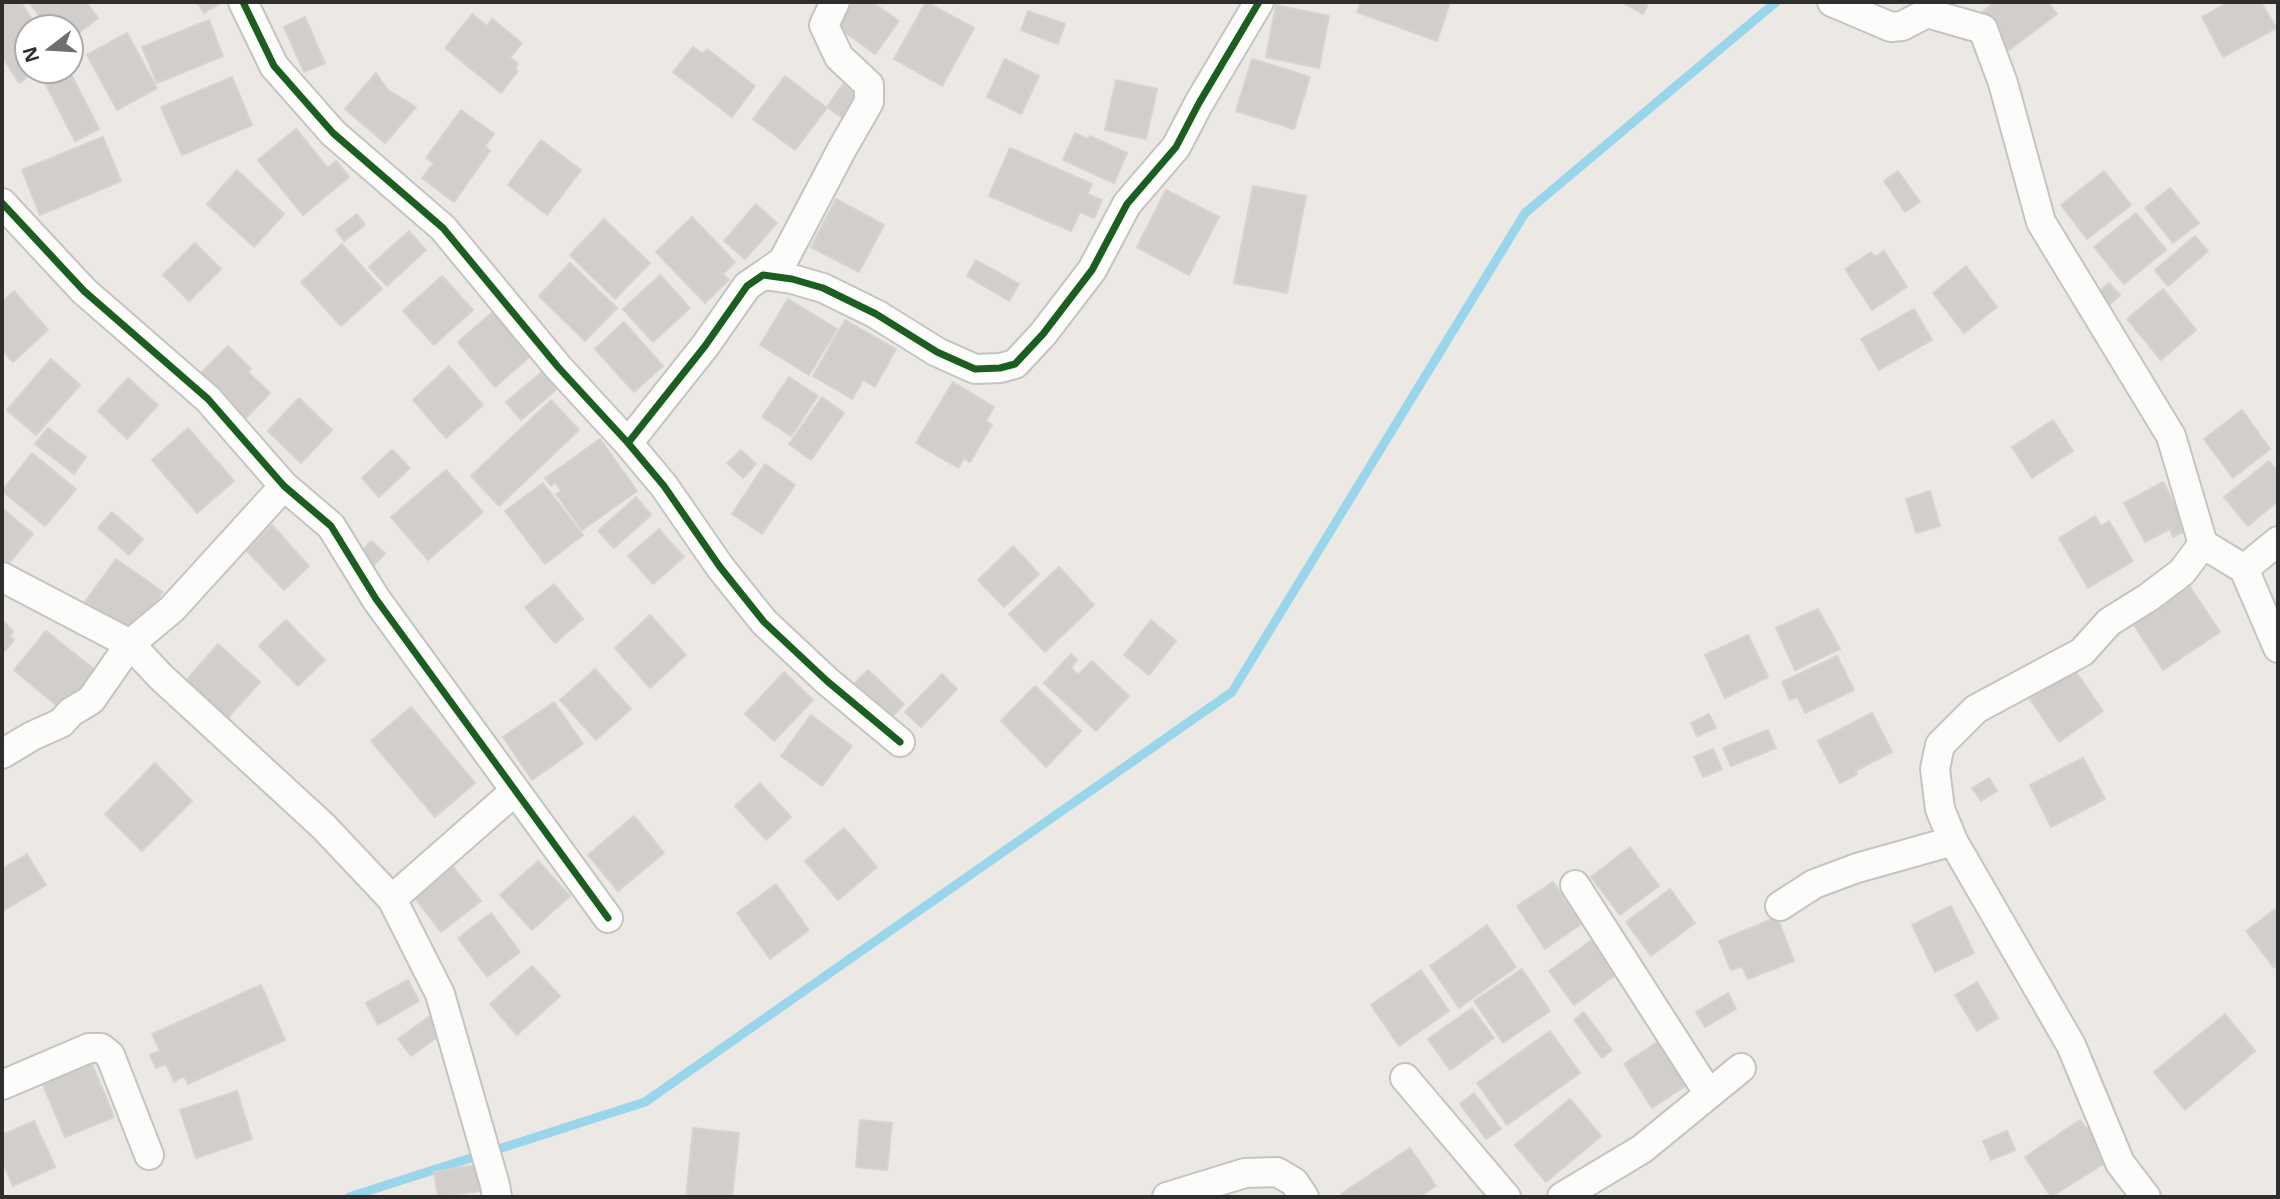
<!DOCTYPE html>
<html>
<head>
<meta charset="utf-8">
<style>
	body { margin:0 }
	#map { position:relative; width:2280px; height:1199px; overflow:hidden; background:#ece8e4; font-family:"Noto Sans",sans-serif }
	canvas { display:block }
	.frame { position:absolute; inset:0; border:4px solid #2e2e2e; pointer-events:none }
	.north { position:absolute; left:14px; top:14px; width:70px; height:70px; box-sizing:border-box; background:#fff; border:2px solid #ababab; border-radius:50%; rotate:253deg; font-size:19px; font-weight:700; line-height:28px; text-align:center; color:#2e2e2e }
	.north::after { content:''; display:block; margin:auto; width:24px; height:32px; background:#706f6e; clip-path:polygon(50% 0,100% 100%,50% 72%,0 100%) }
</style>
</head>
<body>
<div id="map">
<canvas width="2280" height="1199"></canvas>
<div class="frame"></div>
<div class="north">N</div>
</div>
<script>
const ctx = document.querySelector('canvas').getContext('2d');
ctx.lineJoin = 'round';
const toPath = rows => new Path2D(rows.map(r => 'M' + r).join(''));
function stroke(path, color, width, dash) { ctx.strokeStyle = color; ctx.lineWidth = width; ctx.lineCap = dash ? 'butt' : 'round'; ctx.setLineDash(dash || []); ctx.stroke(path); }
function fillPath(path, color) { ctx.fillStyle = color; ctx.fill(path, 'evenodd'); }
stroke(toPath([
	[349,1197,645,1102,1232,692,1525,213,1776,2]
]), '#99d6ec', 9);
const building = toPath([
	[2,2,21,2,38,28,28,28,28,70,38,70,19,83,2,56,2,2],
	[29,2,86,2,98,18,70,40,70,28,48,28,29,2],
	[197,2,217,2,219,4,204,13,197,2],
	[853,2,872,2,899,21,875,54,836,26,853,2],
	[926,2,974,28,942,86,894,59,926,2],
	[1361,2,1450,2,1437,41,1357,12,1361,2],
	[1626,2,1649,2,1643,14,1625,4,1626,2],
	[1995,2,2048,2,2057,14,2009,50,1981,13,1995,2],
	[2229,2,2261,2,2276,28,2223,57,2202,17,2229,2],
	[1276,5,1329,16,1319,68,1266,57,1276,5],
	[1028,11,1065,24,1058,44,1021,30,1028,11],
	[472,14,487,26,492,19,522,43,510,57,518,64,515,69,518,71,501,93,445,48,472,14],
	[305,17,325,63,304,72,284,27,305,17],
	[209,20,223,56,157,83,142,47,209,20],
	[127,33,157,88,117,110,87,55,127,33],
	[693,47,703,54,707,49,755,86,732,117,673,72,693,47],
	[1005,59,1039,76,1021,114,987,97,1005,59],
	[1252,59,1310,77,1294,129,1236,111,1252,59],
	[60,70,69,70,99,129,75,141,43,79,60,70],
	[376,73,388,90,416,107,385,143,345,109,376,73],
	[785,76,827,108,795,150,753,119,785,76],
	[232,77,252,125,182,155,161,107,232,77],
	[1116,80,1157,89,1146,139,1105,130,1116,80],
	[843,84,860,96,844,119,827,107,843,84],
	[461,110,494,134,485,146,490,151,454,202,422,178,434,163,426,158,461,110],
	[296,129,328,168,336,161,349,177,303,215,258,160,296,129],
	[1075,133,1088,139,1090,136,1127,153,1114,183,1063,160,1075,133],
	[103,137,121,181,40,215,22,170,103,137],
	[541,140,581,170,547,215,508,185,541,140],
	[1010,148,1092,184,1087,194,1102,200,1094,218,1080,212,1071,231,989,196,1010,148],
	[237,170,284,214,254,247,207,204,237,170],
	[1898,171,1920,202,1905,212,1884,181,1898,171],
	[2104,171,2131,205,2087,239,2061,205,2104,171],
	[1253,186,1306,196,1287,293,1234,283,1253,186],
	[2170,188,2199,223,2173,243,2145,208,2170,188],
	[1166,190,1219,217,1189,275,1137,247,1166,190],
	[836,199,884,225,859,272,811,247,836,199],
	[756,204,777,223,745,259,724,241,756,204],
	[2136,213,2166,250,2124,284,2094,247,2136,213],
	[357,214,365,225,344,241,336,230,357,214],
	[692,217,735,262,723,274,729,280,705,303,656,252,692,217],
	[604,219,650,263,615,299,570,255,604,219],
	[409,231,426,250,387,286,369,267,409,231],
	[2195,236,2208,251,2168,286,2155,270,2195,236],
	[195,243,221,269,189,301,163,275,195,243],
	[342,244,382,289,341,326,301,282,342,244],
	[1884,251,1907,287,1872,310,1845,269,1871,252,1875,257,1884,251],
	[976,260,1019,284,1009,301,967,276,976,260],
	[570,263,617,308,585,341,539,296,570,263],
	[1966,266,1997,307,1964,333,1933,293,1966,266],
	[660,275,690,308,653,342,623,309,660,275],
	[442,276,473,310,434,345,403,311,442,276],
	[2109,283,2120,295,2106,308,2095,295,2109,283],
	[2163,289,2196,330,2161,360,2127,319,2163,289],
	[14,291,48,330,13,362,2,349,2,302,14,291],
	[788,299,837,329,809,375,760,345,788,299],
	[496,309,533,354,495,387,458,342,496,309],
	[1914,309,1932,340,1879,370,1861,339,1914,309],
	[845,320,896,349,875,387,863,380,852,399,813,376,845,320],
	[624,322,663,366,634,392,595,349,624,322],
	[228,346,251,369,248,372,270,393,245,419,200,374,228,346],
	[51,359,80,385,36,435,7,410,51,359],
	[449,366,483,405,446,438,413,400,449,366],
	[543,371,557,389,521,420,506,402,543,371],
	[789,377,818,396,791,436,762,417,789,377],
	[128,378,158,405,127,439,98,411,128,378],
	[953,382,994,407,986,421,992,425,970,462,964,458,958,468,916,443,953,382],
	[822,397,844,413,811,460,789,444,822,397],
	[299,398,332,430,301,463,268,431,299,398],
	[551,400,579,430,499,506,471,476,551,400],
	[2242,410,2270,449,2233,478,2204,439,2242,410],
	[2053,420,2073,451,2032,478,2012,447,2053,420],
	[48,428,86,457,74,474,35,444,48,428],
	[188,428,234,481,197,513,152,460,188,428],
	[600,439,637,491,582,530,556,494,561,491,555,482,551,486,545,478,600,439],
	[392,450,410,468,379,497,362,478,392,450],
	[741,450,756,464,743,478,727,463,741,450],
	[32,453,76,489,45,526,2,491,32,453],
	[2269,461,2278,472,2278,501,2248,526,2224,497,2269,461],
	[765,464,795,485,762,534,732,514,765,464],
	[446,470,483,512,428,560,391,517,446,470],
	[2163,482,2188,529,2173,537,2170,529,2145,542,2124,503,2163,482],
	[543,483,583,535,545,564,505,511,543,483],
	[1930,491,1940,526,1916,533,1906,499,1930,491],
	[636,497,651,515,614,548,598,531,636,497],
	[2,508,33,534,8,564,2,559,2,508],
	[112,512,143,539,129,555,98,528,112,512],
	[2095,516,2101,526,2109,521,2133,561,2088,588,2059,538,2095,516],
	[272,525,309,566,284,590,246,550,272,525],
	[659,529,684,557,653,584,628,556,659,529],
	[371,541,385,553,372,568,358,556,371,541],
	[1013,546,1039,574,1004,607,978,580,1013,546],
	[116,559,163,592,132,635,85,602,116,559],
	[1059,567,1094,605,1045,652,1009,614,1059,567],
	[554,584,583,619,555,643,525,607,554,584],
	[2190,587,2220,632,2163,670,2134,625,2190,587],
	[1818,609,1840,649,1795,670,1776,628,1818,609],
	[650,615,686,655,650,688,615,648,650,615],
	[2,620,13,631,10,636,14,640,2,654,2,620],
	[286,620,325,660,298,686,259,646,286,620],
	[1151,620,1176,641,1149,675,1124,655,1151,620],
	[46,631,95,670,62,710,14,670,46,631],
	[1748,635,1768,677,1725,698,1705,655,1748,635],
	[218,644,260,682,227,719,185,682,218,644],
	[1071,654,1077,660,1071,668,1078,675,1092,661,1129,696,1096,731,1044,683,1071,654],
	[1837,656,1854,690,1805,713,1797,697,1790,700,1782,682,1837,656],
	[595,669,631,709,596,740,560,700,595,669],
	[2074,669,2103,711,2059,742,2030,699,2074,669],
	[868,670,904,704,889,720,853,685,868,670],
	[784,672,813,700,774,741,745,714,784,672],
	[942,674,957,689,921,727,905,712,942,674],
	[1035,686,1081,731,1046,767,1001,721,1035,686],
	[554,702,583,744,532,780,503,737,554,702],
	[411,707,475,783,435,817,371,741,411,707],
	[1872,713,1892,752,1855,771,1857,774,1840,783,1818,741,1872,713],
	[1709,714,1716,728,1697,736,1691,723,1709,714],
	[811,715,852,746,822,786,781,756,811,715],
	[1768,730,1776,748,1731,766,1723,748,1768,730],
	[1713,749,1722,769,1703,777,1694,757,1713,749],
	[2083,758,2105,799,2051,827,2030,785,2083,758],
	[155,763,192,801,142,851,105,814,155,763],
	[1989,778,1997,791,1981,801,1972,788,1989,778],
	[760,783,791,817,766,840,735,806,760,783],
	[634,816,664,853,618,891,588,855,634,816],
	[844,828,877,867,838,900,805,861,844,828],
	[1630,847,1659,886,1620,915,1591,877,1630,847],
	[27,854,46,885,3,911,2,869,27,854],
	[445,857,481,901,441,932,407,888,445,857],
	[538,861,570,896,532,930,500,895,538,861],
	[1553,882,1581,924,1545,949,1517,906,1553,882],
	[776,884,809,930,770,959,737,913,776,884],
	[1670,889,1695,923,1651,956,1626,922,1670,889],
	[1951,906,1974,953,1935,972,1912,925,1951,906],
	[2278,907,2278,965,2274,968,2246,931,2278,907],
	[491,913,520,952,487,977,458,938,491,913],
	[1777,917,1794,961,1748,979,1742,966,1731,970,1719,941,1777,917],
	[1487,925,1516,967,1459,1008,1430,966,1487,925],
	[1596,937,1621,971,1574,1005,1549,971,1596,937],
	[532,966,560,996,517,1035,490,1004,532,966],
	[1522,969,1550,1011,1503,1043,1474,1001,1522,969],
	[1421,970,1449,1011,1399,1046,1371,1005,1421,970],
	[408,980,419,1001,378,1025,366,1003,408,980],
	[1977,982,1998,1018,1977,1031,1955,995,1977,982],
	[261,985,285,1040,188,1084,184,1076,174,1082,166,1064,156,1068,150,1055,160,1051,152,1034,261,985],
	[1728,993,1736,1009,1705,1027,1696,1012,1728,993],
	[1472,1008,1494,1038,1450,1070,1428,1039,1472,1008],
	[1584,1012,1612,1050,1602,1058,1574,1020,1584,1012],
	[434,1013,446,1031,411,1056,398,1039,434,1013],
	[2225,1014,2255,1051,2185,1110,2154,1072,2225,1014],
	[1550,1031,1580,1073,1507,1125,1477,1083,1550,1031],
	[1662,1039,1690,1083,1652,1108,1624,1064,1662,1039],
	[91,1062,114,1117,65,1137,42,1082,91,1062],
	[237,1091,252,1139,196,1158,180,1110,237,1091],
	[1474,1093,1501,1129,1486,1139,1460,1104,1474,1093],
	[1570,1099,1601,1136,1546,1182,1515,1145,1570,1099],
	[860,1120,892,1123,887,1170,856,1167,860,1120],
	[2080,1120,2087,1129,2089,1128,2108,1161,2051,1197,2025,1157,2080,1120],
	[34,1121,55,1167,13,1186,2,1160,2,1135,34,1121],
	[693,1128,739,1133,732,1197,686,1197,693,1128],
	[2007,1131,2015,1150,1991,1160,1983,1141,2007,1131],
	[1410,1148,1436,1186,1419,1197,1343,1197,1341,1194,1410,1148],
	[475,1165,480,1191,438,1197,434,1172,475,1165]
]);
fillPath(building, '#d1cecb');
stroke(building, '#d7d4d0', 2);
const minor = toPath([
	[243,2,274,66,333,133,443,228,558,367,628,443,664,486,720,567,764,622,827,681,900,742],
	[1832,2,1891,27,1902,26,1927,13,1983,29,2003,83,2041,222,2171,436,2203,544,2244,569,2278,648],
	[2,203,84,291,208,399,284,486,331,526,376,599,608,918],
	[763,275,783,261,842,149,869,102,869,85,839,57,824,25,835,2],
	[628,443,705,346,747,286,763,275,792,279,823,288,876,314,937,352,975,369,1000,368,1015,364,1043,334,1092,270,1127,204,1176,147,1199,103,1259,2],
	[2244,569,2278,541],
	[2,577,130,644,161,677,323,826,392,899,440,994,495,1185,497,1197],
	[2,754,32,736,61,723,71,712,91,700,130,644,172,609,284,486],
	[1575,885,1709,1094],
	[392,899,515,791],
	[1780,906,1814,884,1857,868,1953,841],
	[1405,1078,1506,1197],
	[2,1085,89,1048,101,1048,110,1055,149,1155],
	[1167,1197,1245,1173,1277,1172,1294,1182,1304,1197],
	[1562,1197,1642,1149,1741,1068],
	[2146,1197,2120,1163,2071,1045,1953,841,1940,809,1935,769,1940,745,1976,709,2082,652,2109,622,2149,597,2182,572,2203,544]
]);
stroke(minor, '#c5c4c5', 32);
stroke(minor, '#fcfcfb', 28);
stroke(toPath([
	[243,2,274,66,333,133,443,228,558,367,628,443,664,486,720,567,764,622,827,681,900,742],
	[2,203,84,291,208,399,284,486,331,526,376,599,608,918],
	[628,443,705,346,747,286,763,275,792,279,823,288,876,314,937,352,975,369,1000,368,1015,364,1043,334,1092,270,1127,204,1176,147,1199,103,1259,2]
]), '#1b5e20', 7);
</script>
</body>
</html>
